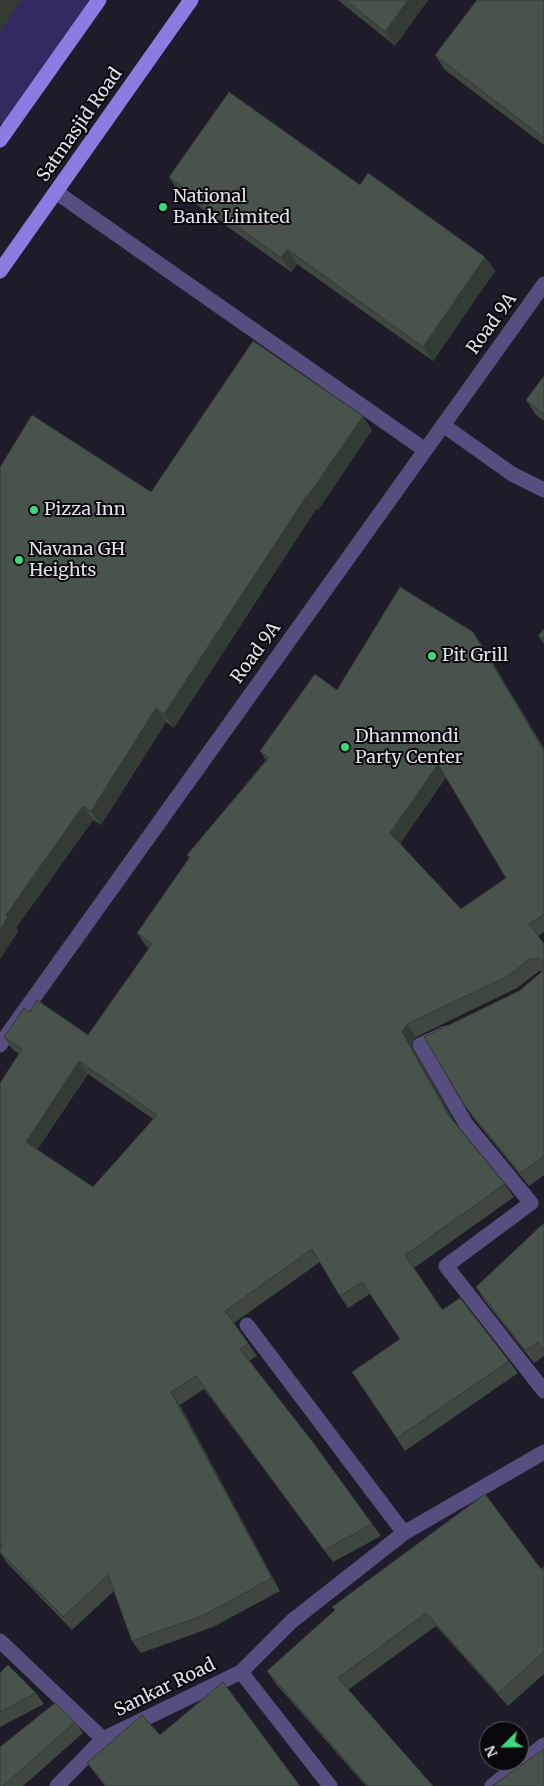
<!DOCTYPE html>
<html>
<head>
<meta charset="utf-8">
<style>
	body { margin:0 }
	#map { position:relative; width:544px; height:1786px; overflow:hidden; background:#1d1c28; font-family:Merriweather,serif }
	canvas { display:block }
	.north { position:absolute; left:479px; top:1721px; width:50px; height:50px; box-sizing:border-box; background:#08070c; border:1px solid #5f5e64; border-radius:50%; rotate:247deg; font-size:14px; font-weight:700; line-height:20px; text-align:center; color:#e2e1e9 }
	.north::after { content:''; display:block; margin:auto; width:18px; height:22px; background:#3ed77d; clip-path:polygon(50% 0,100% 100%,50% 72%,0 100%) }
</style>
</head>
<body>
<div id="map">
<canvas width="544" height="1786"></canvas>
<div class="north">N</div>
</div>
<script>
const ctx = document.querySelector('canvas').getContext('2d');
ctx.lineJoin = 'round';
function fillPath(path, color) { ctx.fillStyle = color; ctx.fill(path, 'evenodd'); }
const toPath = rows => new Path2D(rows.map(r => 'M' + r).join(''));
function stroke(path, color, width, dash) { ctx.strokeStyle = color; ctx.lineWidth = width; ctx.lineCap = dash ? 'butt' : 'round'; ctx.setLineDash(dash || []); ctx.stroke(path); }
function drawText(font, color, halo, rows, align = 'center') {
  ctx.font = font + ' Merriweather,serif'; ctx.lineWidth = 4; ctx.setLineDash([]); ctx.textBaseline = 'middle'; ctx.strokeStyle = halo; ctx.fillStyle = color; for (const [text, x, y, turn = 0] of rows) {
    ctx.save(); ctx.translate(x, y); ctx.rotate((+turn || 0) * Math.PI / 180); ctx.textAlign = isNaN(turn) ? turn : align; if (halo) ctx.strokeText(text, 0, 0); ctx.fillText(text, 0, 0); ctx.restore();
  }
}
fillPath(toPath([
	[0,0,90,0,5,126,0,123]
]), '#342960');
stroke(toPath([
	[56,192,425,450],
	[443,425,512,474,544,490],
	[446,1033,420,1045,466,1124,531,1203,446,1266,544,1391],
	[0,1045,544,284],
	[247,1325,404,1533],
	[0,1641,103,1739,241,1672,330,1786],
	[241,1672,292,1621,404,1533,544,1452],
	[57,1786,103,1739],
	[492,1786,544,1745]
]), '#554e7e', 15);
stroke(toPath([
	[0,140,99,0],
	[0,271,191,0]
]), '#8d7be1', 15);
fillPath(toPath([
	[338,0,428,0,395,46],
	[544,0,544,145,445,70,435,55],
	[169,177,360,185,485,257,495,271,433,361,297,264,291,272,179,192],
	[544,376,544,421,536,415,526,400],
	[372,430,318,510,316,509,174,728,166,722,101,825,93,820,16,928,18,931,0,959,0,467,151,492],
	[544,629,544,644,538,636],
	[473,632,482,645,544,748,544,932,538,936,544,944,544,1175,529,1186,474,1119,465,1106,519,991,543,971,539,971,517,988,416,1037,411,1044,455,1123,505,1184,514,1197,414,1268,443,1310,509,1361,518,1373,405,1451,352,1372,400,1339,370,1294,348,1308,340,1296,320,1262,234,1323,257,1356,249,1361,315,1445,381,1536,333,1562,204,1389,180,1405,280,1591,213,1627,141,1653,132,1641,114,1591,72,1630,7,1563,0,1553,0,1548,1,1547,0,1546,0,1083,19,1054,12,1049,4,1037,30,1012,88,1035,149,948,146,946,137,933,189,858,187,855,266,760,260,751,337,690],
	[446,777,506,878,461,909,400,844],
	[88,1074,153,1119,93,1187,37,1150],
	[544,1223,544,1356,534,1363,484,1300,476,1287],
	[544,1567,544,1674,508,1706,436,1626,348,1690,433,1786,366,1786,276,1684,267,1671,541,1569],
	[0,1673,36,1693,44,1704,0,1727],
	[75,1722,83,1733,23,1786,0,1786],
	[160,1735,300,1786,105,1786,97,1776,87,1763]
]), '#3e4840');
fillPath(toPath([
	[0,0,22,0,0,31],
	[408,0,428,0,395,46,385,32],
	[287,249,297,264,291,272,281,258],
	[485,257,495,271,433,361,423,347],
	[363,416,372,430,318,510,308,496],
	[307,495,316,509,174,728,164,714],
	[473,632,482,645,544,748,544,751],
	[156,708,166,722,101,825,91,811],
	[438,764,447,776,399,845,390,833],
	[83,806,93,820,16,928,18,931,0,959,0,930,6,915],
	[407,1024,416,1037,411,1044,458,1129,449,1116,402,1032],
	[79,1061,88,1074,34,1154,26,1142],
	[171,1392,180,1405,280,1591,272,1578]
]), '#323b34');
const building = toPath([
	[346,0,408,0,385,32,346,0],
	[477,0,544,0,544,138,435,55,477,0],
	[229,92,360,185,368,173,485,257,423,347,287,249,281,258,169,177,229,92],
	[253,341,363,416,308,496,307,495,164,714,156,708,91,811,83,806,6,915,8,917,0,930,0,467,32,415,151,492,253,341],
	[544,376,544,414,526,400,544,376],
	[400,587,473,632,544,751,544,914,529,924,544,944,544,969,542,960,538,958,530,959,508,976,407,1024,402,1032,449,1116,505,1184,405,1255,442,1310,460,1298,509,1361,397,1438,352,1372,400,1339,362,1282,340,1296,312,1249,225,1311,248,1343,240,1349,315,1445,372,1524,324,1550,196,1376,171,1392,272,1578,204,1615,132,1641,108,1575,63,1617,0,1552,0,1548,2,1546,0,1543,0,1083,22,1049,4,1037,24,1008,30,1012,37,1000,88,1035,152,944,137,933,190,857,187,855,269,758,260,751,315,674,337,690,400,587],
	[438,764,506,878,461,909,390,833,438,764],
	[79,1061,157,1115,93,1187,26,1142,79,1061],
	[544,629,544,639,538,636,544,629],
	[544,970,544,1156,520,1173,465,1106,424,1037,519,991,544,970],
	[544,1223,544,1351,538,1342,525,1350,476,1287,544,1223],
	[485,1494,541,1569,544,1567,544,1652,498,1693,426,1613,338,1678,433,1786,368,1786,267,1671,335,1610,332,1607,485,1494],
	[8,1665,36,1693,0,1712,0,1673,8,1665],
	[223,1682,300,1786,107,1786,87,1763,142,1715,160,1735,223,1682],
	[55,1703,75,1722,3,1786,0,1786,0,1747,55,1703],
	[544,1749,544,1786,492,1786,544,1749]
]);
fillPath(building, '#48544b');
stroke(building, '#323b34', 1);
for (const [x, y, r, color] of [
	[163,207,5,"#3ed77d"],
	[34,510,5,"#3ed77d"],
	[19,560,5,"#3ed77d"],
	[432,656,5,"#3ed77d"],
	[345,747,5,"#3ed77d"]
]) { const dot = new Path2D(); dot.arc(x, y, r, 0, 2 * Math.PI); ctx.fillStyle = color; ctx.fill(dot); stroke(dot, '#08070c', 2); }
drawText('18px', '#e2e1e9', '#08070c', [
	["Satmasjid Road",80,125,-55],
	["Road 9A",492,324,-54],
	["Road 9A",256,653,-54],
	["Sankar Road",165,1688,-26]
]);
drawText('18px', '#e2e1e9', '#08070c', [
	["National",173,197],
	["Bank Limited",173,218],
	["Pizza Inn",44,510],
	["Navana GH",29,550],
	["Heights",29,571],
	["Pit Grill",442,656],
	["Dhanmondi",355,737],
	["Party Center",355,758]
], 'left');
</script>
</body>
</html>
